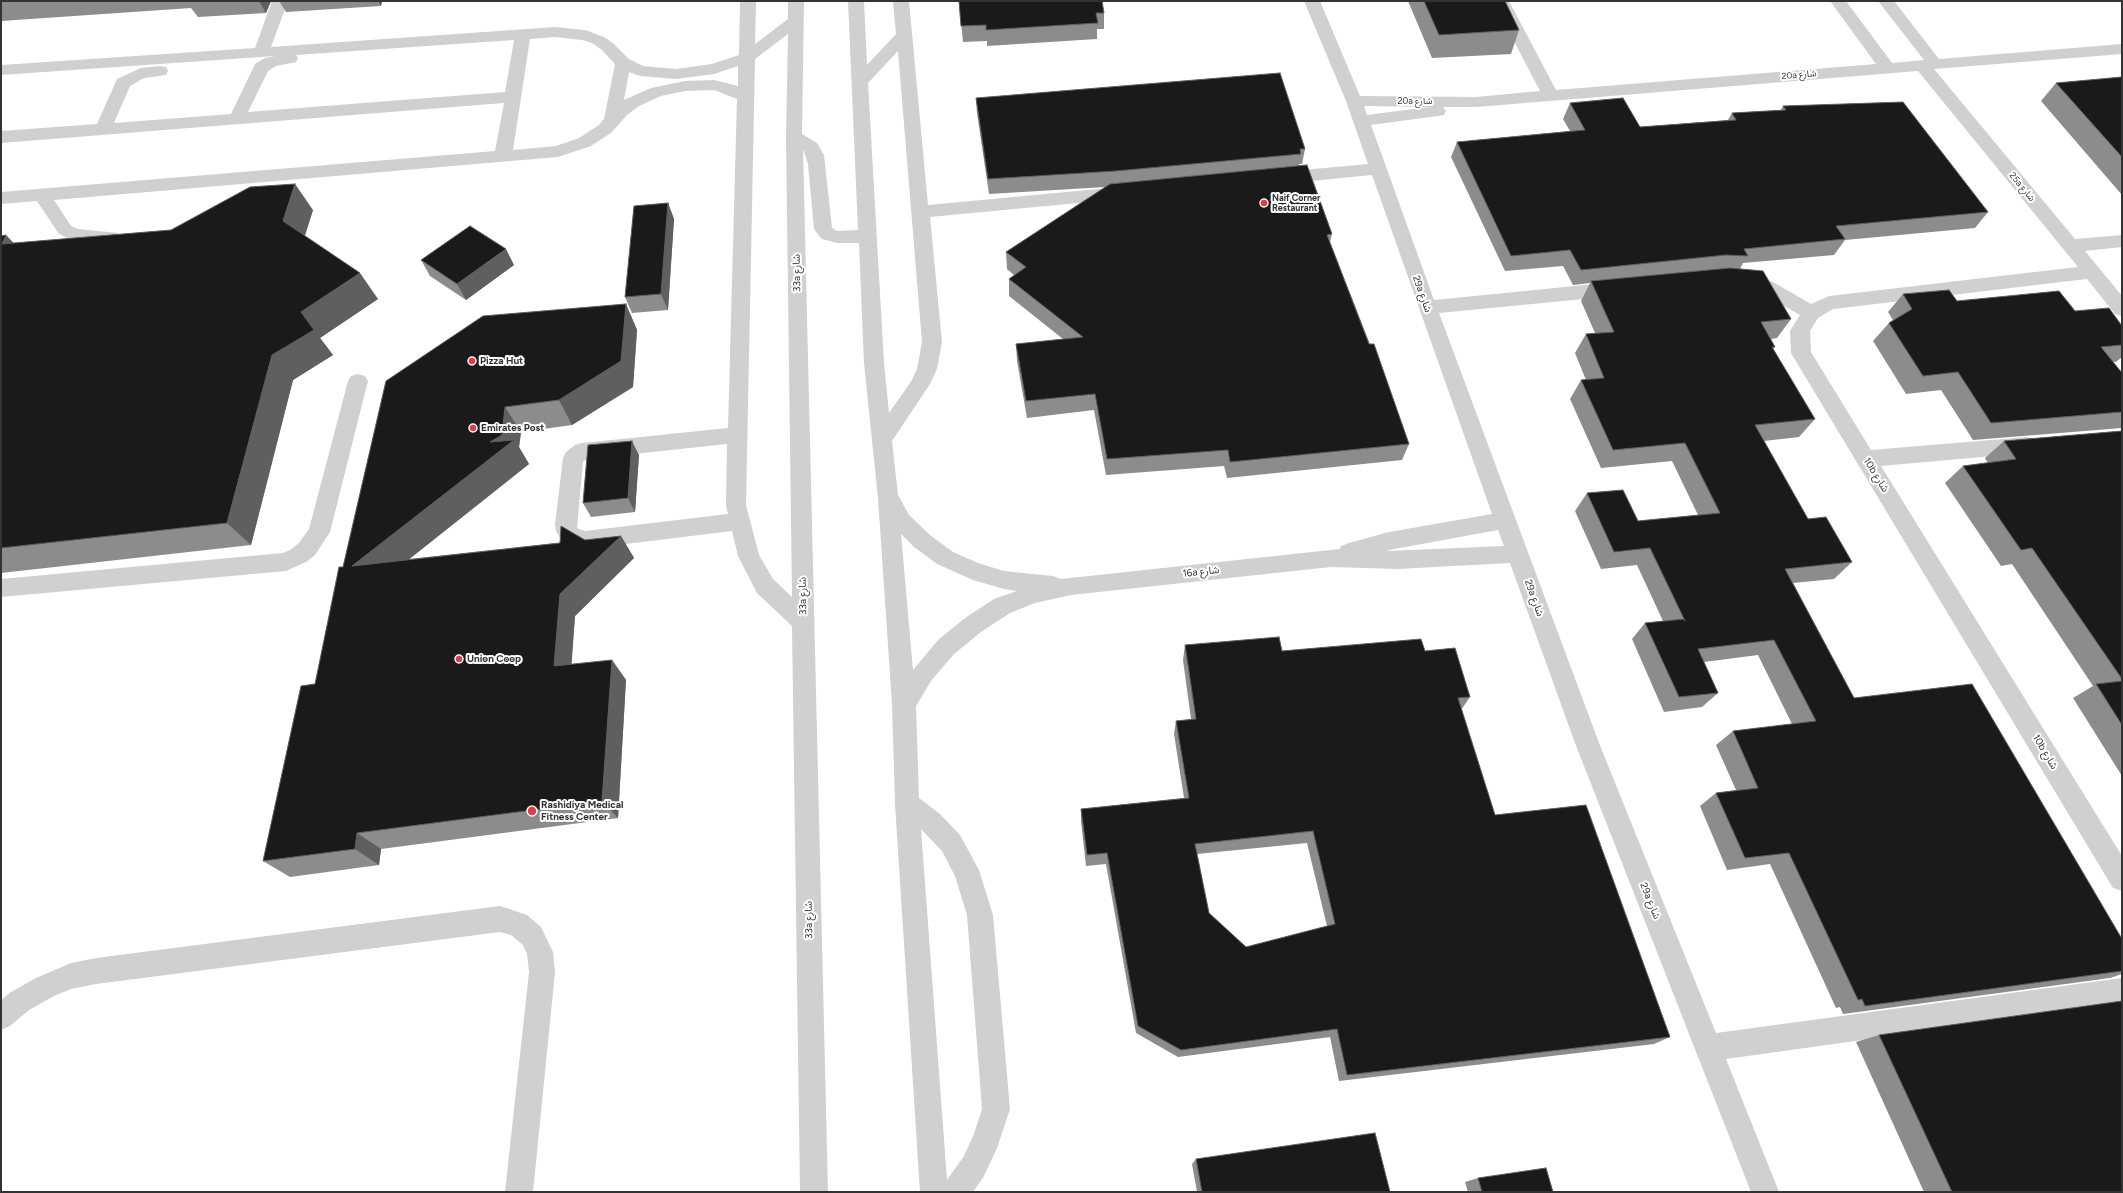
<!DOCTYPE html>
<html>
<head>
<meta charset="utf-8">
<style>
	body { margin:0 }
	#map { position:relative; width:2123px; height:1193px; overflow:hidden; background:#fff; font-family:Figtree,sans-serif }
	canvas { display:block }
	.frame { position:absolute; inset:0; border:2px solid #333; pointer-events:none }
</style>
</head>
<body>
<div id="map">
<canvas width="2123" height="1193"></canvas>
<div class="frame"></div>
</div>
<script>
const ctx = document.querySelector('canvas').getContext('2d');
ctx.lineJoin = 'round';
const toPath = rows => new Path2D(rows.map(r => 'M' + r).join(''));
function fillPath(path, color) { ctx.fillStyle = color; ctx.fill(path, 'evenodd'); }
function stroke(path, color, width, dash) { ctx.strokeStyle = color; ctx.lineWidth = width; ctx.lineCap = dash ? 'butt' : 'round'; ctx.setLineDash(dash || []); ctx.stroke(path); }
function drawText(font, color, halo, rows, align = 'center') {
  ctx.font = font + ' Figtree,"Noto Sans Arabic",sans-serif'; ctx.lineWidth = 4; ctx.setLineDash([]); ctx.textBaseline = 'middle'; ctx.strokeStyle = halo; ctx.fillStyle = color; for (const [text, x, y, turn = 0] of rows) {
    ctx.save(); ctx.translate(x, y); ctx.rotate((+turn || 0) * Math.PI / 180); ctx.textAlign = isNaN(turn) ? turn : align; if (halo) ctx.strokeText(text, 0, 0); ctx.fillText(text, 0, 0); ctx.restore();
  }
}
fillPath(toPath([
	[272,1,288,1,271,47,555,27,585,30,604,37,614,44,629,59,643,66,676,69,712,64,739,55,740,1,756,1,755,44,788,19,788,1,804,1,802,134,817,143,824,155,832,228,837,231,858,230,848,1,864,1,867,65,896,34,893,1,909,1,928,205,1120,187,1126,189,1129,193,1126,197,1120,199,930,217,942,342,937,369,930,384,892,441,898,495,909,515,930,535,953,552,978,563,1004,571,1053,576,1061,579,1340,549,1341,546,1349,543,1389,532,1492,514,1372,175,1281,184,1275,182,1272,178,1275,174,1281,172,1368,164,1346,101,1304,1,1320,1,1360,96,1476,97,1540,91,1493,1,1509,1,1556,90,1876,64,1830,1,1846,1,1892,63,1924,60,1878,1,1894,1,1939,59,2122,44,2122,54,1934,69,2075,239,2122,235,2122,247,2085,251,2122,296,2122,316,2115,314,2087,279,1833,309,1818,318,1810,331,1811,352,1871,450,2027,437,2034,439,2037,445,2034,451,2027,453,1881,466,2122,856,2122,891,2113,888,1794,358,1791,353,1790,331,1800,315,1759,292,1740,286,1738,281,1740,276,1747,274,1773,282,1811,304,1829,296,2078,267,1918,71,1476,107,1443,107,1446,111,1444,115,1438,116,1371,125,1434,300,1615,282,1622,284,1624,289,1622,294,1615,296,1439,313,1599,743,1716,1033,2122,978,2122,1004,1726,1059,1779,1192,1751,1192,1575,743,1510,563,1398,569,1331,567,1071,595,1035,603,1010,613,981,632,954,654,931,681,916,706,919,798,940,814,960,835,979,870,993,915,1010,1109,997,1148,984,1176,973,1192,920,1192,895,804,892,704,878,498,864,363,859,243,837,243,822,239,817,233,814,229,808,164,803,149,828,1192,800,1192,792,626,757,593,738,556,732,531,585,549,577,548,562,541,556,531,555,525,563,458,566,452,575,445,582,443,728,428,737,99,714,90,685,91,661,96,639,106,627,115,611,133,591,146,558,157,54,200,71,226,78,229,118,233,121,237,118,241,112,243,94,244,74,241,59,234,37,201,1,204,1,192,495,151,504,103,1,143,1,131,97,124,117,79,141,68,160,66,166,67,168,71,166,75,144,78,130,86,114,123,231,114,255,64,265,58,275,56,1,75,1,65,255,48,272,1],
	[788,34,786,137,792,597,773,579,759,555,746,505,755,59,788,34],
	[555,37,582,40,592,43,602,50,615,64,604,119,599,125,579,138,556,146,513,150,530,39,555,37],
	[514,40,505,92,248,112,268,71,276,66,296,62,298,58,296,55,514,40],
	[898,51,922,342,917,369,912,380,889,413,884,363,868,83,898,51],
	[738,66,738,86,714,80,685,81,651,88,624,100,629,72,640,76,676,79,714,74,738,66],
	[1364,106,1429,107,1367,115,1364,106],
	[727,444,726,505,728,514,585,531,577,528,583,462,587,459,727,444],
	[1498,530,1504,546,1387,551,1389,550,1498,530],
	[901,534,914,547,937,564,973,580,1004,589,1017,591,994,599,965,618,938,640,913,670,901,534],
	[921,829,942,851,955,876,967,915,982,1109,974,1134,964,1156,947,1180,921,829],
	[358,374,365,376,368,381,330,532,315,555,306,562,286,571,1,597,1,579,283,553,290,550,299,543,309,529,348,381,351,376,358,374],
	[500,906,527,915,541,927,553,952,555,972,533,1192,505,1192,529,972,527,954,523,945,511,935,500,932,96,984,71,989,54,996,29,1010,10,1026,1,1030,1,1000,11,992,36,978,71,963,96,958,500,906]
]), '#d0d0d0');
fillPath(toPath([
	[1,1,271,1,266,13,198,17,191,8,1,21],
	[279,1,382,1,381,6,286,12],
	[959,1,1104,13,1104,29,1097,29,1097,39,987,46,987,41,963,42],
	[1408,1,1505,1,1519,30,1511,54,1432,58],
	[2122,77,2122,195,2041,101,2056,83],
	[976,98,1305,149,1302,164,1299,164,1299,166,1332,234,1330,242,1409,444,1402,460,1227,478,1224,466,1106,475,1094,410,1027,418,1017,361,1016,344,1063,339,1009,296,1009,279,1014,275,1007,269,1006,252,1105,187,989,194,977,113],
	[1570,103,1640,127,1728,120,1732,113,1781,110,1783,106,1988,212,1975,228,1845,240,1834,255,1743,263,1740,269,1791,319,1777,338,1771,339,1775,347,1773,349,1815,419,1799,437,1764,441,1808,519,1852,562,1834,579,1793,583,1854,698,2122,939,2122,974,2110,978,1843,1014,1840,1007,1836,1008,1770,864,1727,870,1700,806,1716,793,1736,790,1716,745,1733,731,1792,724,1758,655,1704,662,1718,693,1702,707,1664,712,1632,639,1645,623,1663,621,1637,565,1601,569,1575,511,1587,493,1638,521,1698,515,1672,461,1601,468,1570,399,1581,380,1586,380,1575,353,1586,334,1595,333,1581,301,1590,283,1573,285,1563,266,1505,271,1451,157,1457,142,1570,131,1563,119],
	[668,203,674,219,668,310,632,313,625,297],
	[313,210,305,236,378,299,320,338,333,355,293,380,251,545,1,573,1,236,6,235,13,243,171,230],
	[421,260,514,265,466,300,430,276],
	[1903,294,1957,301,2075,311,2122,326,2122,357,2116,362,2113,362,2122,373,2122,428,1973,440,1941,390,1906,394,1873,341,1889,323,1893,320,1888,312],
	[626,304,637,330,633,387,572,425,521,432,519,447,529,464,409,559,621,536,634,558,575,616,571,665,612,660,626,680,618,818,381,849,379,865,290,877,263,861,315,684,343,567,386,381],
	[2122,431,2122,776,2073,698,2093,686,2012,564,2001,566,1945,483,1963,466,1988,463,1985,458,2004,441],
	[639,455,635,512,591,517,583,503],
	[1185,645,1282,651,1425,651,1470,697,1461,710,1495,815,1670,1037,1654,1044,1339,1081,1330,1037,1178,1057,1136,1033,1106,864,1086,866,1081,821,1081,809,1184,798,1174,734,1176,721,1191,719,1183,660],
	[1307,843,1327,926,1246,947,1209,913,1197,854],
	[1879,1035,2122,1192,1924,1192,1856,1042],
	[1196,1159,1390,1192,1197,1192,1192,1164],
	[1478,1178,1553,1192,1468,1192,1465,1182]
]), '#8c8c8c');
fillPath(toPath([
	[259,1,271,1,266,13],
	[378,1,382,1,381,6],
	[295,184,313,210,301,247,283,221],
	[668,203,674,219,668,310,661,294],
	[6,235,31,261,2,244],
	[506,249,514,265,466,300,457,284],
	[360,273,378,299,320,338,333,355,293,380,251,545,227,523,272,355,301,312],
	[626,304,637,330,633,387,572,425,559,400],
	[505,407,521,432,519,447,529,464,373,588,352,566,490,442],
	[632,441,639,455,635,512,628,498],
	[621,536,634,558,575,616,570,686,554,666,560,594],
	[612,660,626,680,618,818,602,801],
	[357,833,381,849,379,865,355,849]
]), '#5f5f5f');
const building = toPath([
	[959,1,1102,1,1104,13,1096,13,1098,23,986,30,986,25,961,26,959,1],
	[1424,1,1505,1,1519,30,1439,35,1424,1],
	[1280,73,1305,149,1300,149,1301,154,1116,171,988,179,976,98,1280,73],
	[2122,77,2122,157,2056,83,2122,77],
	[1623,98,1640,127,1736,120,1732,113,1786,110,1783,106,1903,102,1988,212,1836,226,1845,239,1744,249,1748,256,1726,255,1581,270,1570,250,1511,256,1457,142,1585,130,1570,103,1623,98],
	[1307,165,1332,234,1327,235,1369,344,1374,344,1409,444,1230,462,1228,450,1107,459,1095,394,1026,401,1016,344,1083,337,1009,279,1026,267,1006,252,1110,184,1307,165],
	[295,184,283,221,360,273,301,312,314,330,272,355,227,523,1,548,1,236,6,235,2,244,171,230,250,187,295,184],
	[668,203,661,294,625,297,634,206,668,203],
	[470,226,506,249,457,284,421,260,470,226],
	[1730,268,1763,271,1791,319,1761,322,1775,347,1772,347,1815,419,1755,425,1808,519,1826,517,1852,562,1785,569,1854,698,1972,684,2122,939,2122,971,1865,1006,1862,999,1858,1000,1789,853,1745,858,1716,793,1758,788,1733,731,1816,721,1774,640,1698,649,1718,693,1679,697,1645,623,1684,619,1685,621,1650,548,1614,552,1587,493,1623,490,1638,521,1720,513,1685,443,1613,450,1581,380,1604,378,1586,334,1614,332,1591,281,1730,268],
	[1949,290,1957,301,2059,291,2075,311,2109,308,2122,326,2122,345,2101,347,2122,373,2122,412,1991,423,1958,372,1923,376,1889,323,1912,309,1903,294,1949,290],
	[626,304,621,361,559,400,505,407,502,435,490,442,514,440,352,566,560,543,561,526,585,540,621,536,560,594,554,666,612,660,602,801,357,833,355,849,263,861,301,686,315,684,339,567,343,567,386,381,483,316,626,304],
	[2122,431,2122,679,2032,548,2021,550,1963,466,2016,459,2004,441,2122,431],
	[632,441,628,498,583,503,588,445,632,441],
	[1279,637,1282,651,1421,639,1425,651,1455,648,1470,697,1458,698,1495,815,1586,805,1670,1037,1347,1075,1337,1029,1181,1050,1138,1026,1107,853,1087,855,1081,809,1189,798,1176,721,1196,719,1185,645,1279,637],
	[1313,831,1335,924,1246,947,1209,913,1195,844,1313,831],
	[2122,681,2122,725,2096,684,2122,681],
	[2122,1001,2122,1192,1952,1192,1879,1035,2122,1001],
	[1375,1133,1390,1192,1202,1192,1196,1159,1375,1133],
	[1546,1168,1553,1192,1482,1192,1478,1178,1546,1168]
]);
fillPath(building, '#1a1a1a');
stroke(building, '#5f5f5f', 1);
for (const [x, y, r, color] of [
	[1264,203,4,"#e63946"],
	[472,361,4,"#e63946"],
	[473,428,4,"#e63946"],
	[459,659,4,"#e63946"],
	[532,811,5,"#e63946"]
]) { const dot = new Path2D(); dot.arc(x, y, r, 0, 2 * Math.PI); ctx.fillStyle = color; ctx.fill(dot); stroke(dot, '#fff', 1.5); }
drawText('9px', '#333', '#fff', [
	["20a شارع",1799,75,-5],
	["20a شارع",1415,101],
	["25a شارع",2022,187,51]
]);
drawText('bold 9px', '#333', '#fff', [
	["Naif Corner",1272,198],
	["Restaurant",1272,208]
], 'left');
drawText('10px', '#333', '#fff', [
	["33a شارع",797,273,-91],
	["29a شارع",1422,294,70],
	["10b شارع",1876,475,58],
	["16a شارع",1201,572,-6],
	["33a شارع",803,596,-91],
	["29a شارع",1534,598,70],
	["10b شارع",2045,752,59],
	["29a شارع",1650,901,68],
	["33a شارع",809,920,-91]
]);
drawText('bold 10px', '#333', '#fff', [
	["Pizza Hut",480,361],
	["Emirates Post",481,428],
	["Union Coop",467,659],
	["Rashidiya Medical",541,805],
	["Fitness Center",541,817]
], 'left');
</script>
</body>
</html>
